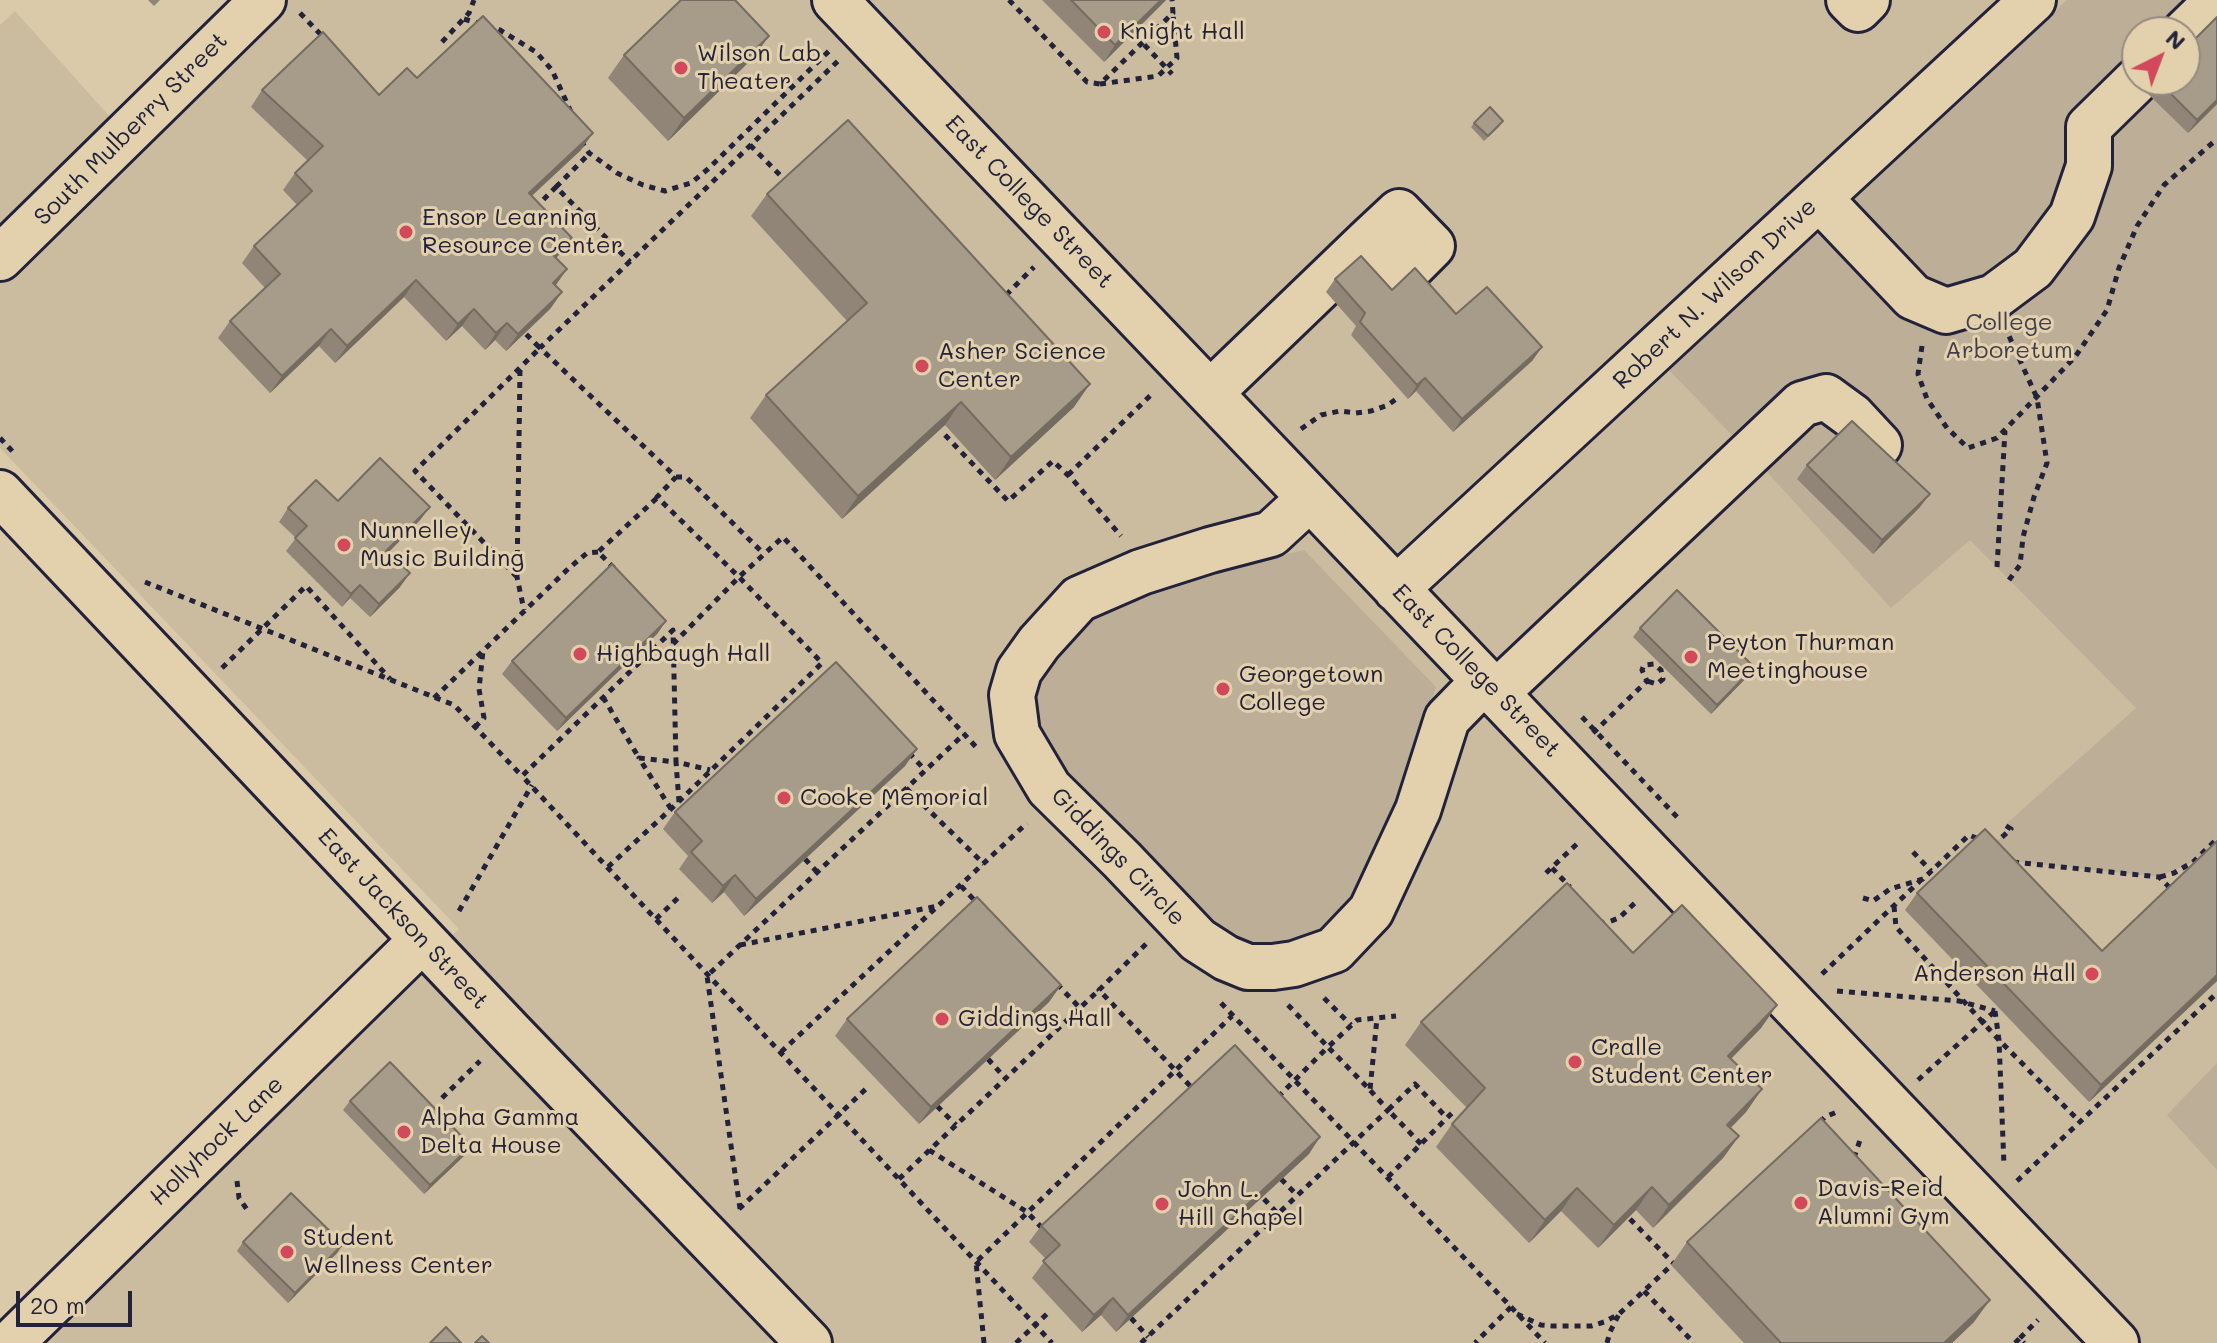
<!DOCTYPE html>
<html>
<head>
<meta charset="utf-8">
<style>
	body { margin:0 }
	#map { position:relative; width:2217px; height:1343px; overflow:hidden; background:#dbcaa9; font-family:Mali,sans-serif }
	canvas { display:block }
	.north { position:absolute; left:2121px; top:16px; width:80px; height:80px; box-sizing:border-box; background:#e3d1ae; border:2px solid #968b80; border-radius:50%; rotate:42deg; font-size:22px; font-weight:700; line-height:32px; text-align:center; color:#22223b }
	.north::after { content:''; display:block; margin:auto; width:28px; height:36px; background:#d1495b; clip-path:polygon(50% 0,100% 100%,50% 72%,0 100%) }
	.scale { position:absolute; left:16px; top:1291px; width:116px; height:36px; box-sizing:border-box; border:4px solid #22223b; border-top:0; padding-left:10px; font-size:24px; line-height:28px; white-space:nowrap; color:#22223b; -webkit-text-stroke:6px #e3d1ae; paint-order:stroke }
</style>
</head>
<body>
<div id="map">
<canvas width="2217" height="1343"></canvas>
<div class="north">N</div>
<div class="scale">20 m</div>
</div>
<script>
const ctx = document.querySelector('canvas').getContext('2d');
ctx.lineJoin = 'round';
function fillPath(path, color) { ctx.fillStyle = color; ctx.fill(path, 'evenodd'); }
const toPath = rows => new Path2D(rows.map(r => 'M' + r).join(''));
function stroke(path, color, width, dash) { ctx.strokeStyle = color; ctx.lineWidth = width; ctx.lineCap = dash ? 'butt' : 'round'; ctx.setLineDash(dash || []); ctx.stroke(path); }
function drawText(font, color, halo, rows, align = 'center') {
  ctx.font = font + ' Mali,sans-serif'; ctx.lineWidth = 6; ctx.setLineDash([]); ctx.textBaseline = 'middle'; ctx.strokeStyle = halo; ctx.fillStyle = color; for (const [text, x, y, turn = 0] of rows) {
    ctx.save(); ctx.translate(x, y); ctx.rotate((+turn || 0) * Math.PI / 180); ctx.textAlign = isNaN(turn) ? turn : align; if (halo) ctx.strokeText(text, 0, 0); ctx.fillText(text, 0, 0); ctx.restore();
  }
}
fillPath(toPath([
	[286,0,2217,0,2217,1343,32,1343,459,929,0,448,0,25,15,11,137,147],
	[2137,32,2185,32,2185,80,2137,80]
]), '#cbbca0');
fillPath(toPath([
	[2067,0,2217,0,2217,839,2193,862,2159,877,2000,860,1989,848,2010,830,2005,825,2136,708,1970,540,1891,608,1757,461,1669,370],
	[2137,32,2185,32,2185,80,2137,80],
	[1304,550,1436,687,1397,817,1373,873,1341,917,1291,947,1262,949,1227,939,1054,764,1037,727,1033,697,1038,675,1082,619,1170,582],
	[2217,1063,2217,1170,2167,1115]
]), '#bdae97');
const minor = toPath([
	[835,0,2116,1343],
	[1849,0,1858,9,1867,0],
	[2185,32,2217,1],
	[1819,198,1913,297,1946,311,1994,297,2033,268,2072,216,2089,166,2089,127,2137,80],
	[0,258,263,0],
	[1210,393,1368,241,1399,212,1432,246,1403,275,1368,241],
	[0,493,509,1031,809,1343],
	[1310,498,1271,534,1210,550,1141,572,1079,599,1039,643,1019,671,1012,695,1017,734,1049,788,1122,860,1198,940,1226,958,1248,967,1273,967,1294,964,1334,950,1371,911,1418,810,1447,719,1484,681],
	[1396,589,2033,0],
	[1496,693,1802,404,1826,397,1852,416,1879,445],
	[11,1343,422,940]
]);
stroke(minor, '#22223b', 50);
stroke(toPath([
	[1009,0,1087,82,1100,84,1173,13,1172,0],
	[300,13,324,38],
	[464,19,500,30,536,52,552,70,571,112],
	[1136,36,1172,74],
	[442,42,469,13,474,0],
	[1100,84,1158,76,1177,58,1173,14],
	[581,141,589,153,617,173,643,185,665,191,691,183,708,169,829,51],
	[750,145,786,181],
	[556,187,589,154],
	[535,208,556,187,630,262],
	[1006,295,1034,267],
	[1922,346,1918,374,1927,399,1947,428,1968,448,1997,438,2075,357,2107,310,2119,268,2137,226,2164,185,2217,139],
	[520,370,517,577,524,610],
	[1301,429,1321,415,1340,411,1356,413,1371,411,1388,405,1399,397],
	[945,435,1008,501,1053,461,1073,480,1121,536],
	[0,438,14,453],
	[1068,475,1153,393],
	[676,477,686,477,764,554],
	[1997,567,2005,431],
	[614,568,598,552,657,498],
	[517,577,415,471,540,348,526,334],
	[2009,580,2020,565,2023,537,2034,497,2047,463,2037,398,2009,336],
	[145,582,454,705,522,776],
	[673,644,739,577,783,537,976,747],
	[222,668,306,586,390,679],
	[603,697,639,758],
	[434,698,568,569,587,553,598,552],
	[1582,717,1678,818],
	[475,727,484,718,479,689,483,651],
	[1593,733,1647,681,1642,670,1644,665,1654,664,1661,670,1663,679,1657,684,1647,681],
	[909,753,925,770],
	[906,788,984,864],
	[679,802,676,762,710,770],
	[671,809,639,758,676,762,673,630,522,776,1052,1343],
	[1993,845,2011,829,2005,825],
	[1913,852,1931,871],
	[805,859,817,872],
	[2013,862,2159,877,2172,890],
	[608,867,671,809,822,663,739,577,657,497,676,477,540,348,839,60],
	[1552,868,1570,887],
	[1546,873,1580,841],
	[2160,877,2174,873,2193,862,2217,839],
	[961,886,977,903],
	[1863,898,1873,901,1890,889,1923,879,1969,835,1979,839],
	[1894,906,1896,927,1999,1040,2080,1122],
	[459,911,532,785],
	[656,919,682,894],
	[1601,921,1603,924,1619,918,1638,900],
	[1146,944,1099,990,1193,1089],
	[740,945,938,906],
	[1822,974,1922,879],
	[1057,984,1080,1008],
	[1837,991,1959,1001,1995,1011],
	[1324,998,1351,1025],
	[1221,1003,1511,1307,1475,1343],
	[1288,1005,1328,1047,1357,1020,1396,1016],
	[1995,1011,1999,1040,2004,1166],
	[781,1052,1027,823],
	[988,1059,1005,1078],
	[1918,1080,1994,1012],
	[1278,1097,1328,1047,1370,1090,1377,1018],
	[442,1098,480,1061],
	[937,1106,956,1125],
	[1820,1122,1825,1117,1839,1111],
	[1421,1144,1388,1110,1415,1084,1447,1118],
	[929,1150,1027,1212,1043,1229],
	[1854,1158,1861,1137],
	[1388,1177,1454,1111],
	[899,1179,1099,990],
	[1281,1179,1297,1195],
	[237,1181,239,1198,248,1211],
	[2017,1181,2217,993],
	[1264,1199,1278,1214],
	[739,1209,869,1086],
	[740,1209,707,976,964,734],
	[1630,1219,1673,1263],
	[1644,1291,1694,1343],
	[1511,1307,1545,1343],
	[1517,1314,1541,1325,1552,1326,1591,1326,1604,1322,1619,1314,1675,1262],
	[1131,1318,1148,1337],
	[2020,1338,2038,1320],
	[984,1343,976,1262,1232,1016],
	[1016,1343,1049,1312],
	[1141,1343,1388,1110,1370,1090],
	[1607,1343,1610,1332,1619,1314],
	[2015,1343,2020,1338,2024,1343]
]), '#22223b', 5, [6, 6]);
stroke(minor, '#e3d1ae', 44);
fillPath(toPath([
	[148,0,160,0,154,6],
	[1042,0,1166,0,1104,62],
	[2217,17,2217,104,2188,133,2146,92,2155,80,2185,80],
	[769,36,753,58,668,141,608,78,624,55],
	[417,78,581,150,532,196,572,238,556,258,567,269,556,285,562,292,550,309,506,351,495,340,485,350,462,326,446,341,404,297,335,363,319,346,270,393,218,338,230,321,265,288,242,263,254,246,297,205,283,190,295,173,308,161,251,107,262,90,379,95],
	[1474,123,1500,126,1484,141,1471,127],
	[767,194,1074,407,995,480,945,425,842,519,750,418,766,395,847,321,751,216],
	[1335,279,1392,290,1542,347,1532,361,1453,432,1416,391,1408,399,1351,335,1356,326,1326,292],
	[1807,465,1920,507,1873,554,1797,479],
	[338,501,430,507,420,520,388,553,400,587,370,617,350,598,342,607,286,551,296,538,279,522,288,508],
	[666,621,657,634,557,731,502,674,512,661],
	[1640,628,1748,676,1711,714,1633,637],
	[905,766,744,916,724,892,712,903,679,869,688,856,663,829,675,812],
	[1917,893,2102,951,2217,981,2089,1102,1905,910],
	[1633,953,1777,1005,1761,1028,1731,1059,1762,1089,1746,1112,1731,1128,1739,1136,1723,1158,1653,1228,1636,1210,1598,1248,1561,1211,1529,1243,1436,1147,1452,1124,1467,1108,1405,1045,1421,1022],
	[1061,985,1049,1002,919,1124,835,1036,847,1019],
	[350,1101,465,1155,424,1194,343,1110],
	[1309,1154,1116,1332,1101,1315,1082,1332,1032,1278,1046,1259,1029,1242,1041,1226],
	[243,1242,343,1244,337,1253,288,1303,237,1251],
	[1687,1242,1974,1322,1952,1343,1744,1343,1671,1265]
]), '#908577');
fillPath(toPath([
	[1161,0,1166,0,1104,62,1115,45],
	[769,36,753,58,668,141,684,118],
	[2217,100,2217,104,2188,133,2197,120],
	[593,133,581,150,517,209,529,193],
	[572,238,560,254,541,272,553,255],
	[567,269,555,286,553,283],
	[416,280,404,297,335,363,347,346],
	[562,292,550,309,506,351,518,334],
	[474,309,462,326,446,341,458,324],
	[507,323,495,340,485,350,496,333],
	[331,329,319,346,270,393,282,376],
	[1542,347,1532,361,1453,432,1462,419],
	[1425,378,1416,391,1408,399,1417,385],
	[1090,384,1074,407,995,480,1011,457],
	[961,402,945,425,842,519,858,496],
	[1930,494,1920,507,1873,554,1882,540],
	[430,507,420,520,377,564,386,551],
	[410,573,400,587,370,617,379,604],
	[360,585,350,598,342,607,351,594],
	[666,621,657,634,557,731,566,718],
	[1754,667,1748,676,1711,714,1717,705],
	[917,749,905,766,744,916,756,899],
	[735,875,724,892,712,903,723,886],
	[2217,975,2217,981,2089,1102,2101,1085],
	[1061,985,1049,1002,919,1124,931,1107],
	[1777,1005,1761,1028,1712,1078,1728,1056],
	[1762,1089,1746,1112,1711,1147,1727,1125],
	[1739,1136,1723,1158,1653,1228,1669,1205],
	[1320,1137,1309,1154,1116,1332,1128,1315],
	[471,1146,465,1155,424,1194,430,1185],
	[1652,1187,1636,1210,1598,1248,1614,1225],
	[1577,1188,1561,1211,1529,1243,1545,1220],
	[343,1244,337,1253,288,1303,295,1293],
	[1113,1298,1101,1315,1082,1332,1094,1315],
	[1990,1300,1974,1322,1952,1343,1944,1343]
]), '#756c61');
const building = toPath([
	[681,0,735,0,769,36,684,118,624,55,681,0],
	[1071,0,1161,0,1115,45,1071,0],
	[483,16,593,133,529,193,572,238,553,255,567,269,553,283,562,292,518,334,507,323,496,333,474,309,458,324,416,280,347,346,331,329,282,376,230,321,280,274,254,246,312,191,295,173,323,146,262,90,323,32,379,95,407,68,417,78,483,16],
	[2217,17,2217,100,2197,120,2157,80,2185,80,2185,49,2217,17],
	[1490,107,1503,121,1488,136,1474,123,1490,107],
	[848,120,1090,384,1011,457,961,402,858,496,766,395,867,303,767,194,848,120],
	[1361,256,1392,290,1415,268,1456,314,1487,287,1542,347,1462,419,1425,378,1417,385,1360,322,1365,313,1335,279,1361,256],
	[1852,421,1930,494,1882,540,1807,465,1852,421],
	[380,458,430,507,386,551,410,573,379,604,360,585,351,594,295,538,307,526,288,508,316,480,338,501,380,458],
	[612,564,666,621,566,718,512,661,612,564],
	[1677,590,1754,667,1717,705,1640,628,1677,590],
	[836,662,917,749,756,899,735,875,723,886,691,852,702,841,675,812,836,662],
	[1985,829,2102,951,2217,841,2217,975,2101,1085,1917,893,1985,829],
	[1567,883,1633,953,1682,905,1777,1005,1728,1056,1762,1089,1727,1125,1739,1136,1669,1205,1652,1187,1614,1225,1577,1188,1545,1220,1452,1124,1485,1088,1421,1022,1567,883],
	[977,897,1061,985,931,1107,847,1019,977,897],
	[1235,1045,1320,1137,1128,1315,1113,1298,1094,1315,1043,1261,1060,1245,1041,1226,1235,1045],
	[390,1062,471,1146,430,1185,350,1101,390,1062],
	[1821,1118,1990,1300,1944,1343,1781,1343,1687,1242,1821,1118],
	[291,1193,343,1244,295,1293,243,1242,291,1193],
	[446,1327,461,1343,430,1343,446,1327],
	[482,1336,489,1343,475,1343,482,1336]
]);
fillPath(building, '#a79b8a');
stroke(building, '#756c61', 2);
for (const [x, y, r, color] of [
	[1104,32,8,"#d1495b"],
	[681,68,8,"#d1495b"],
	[406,232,8,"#d1495b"],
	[922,366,8,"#d1495b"],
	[344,545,8,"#d1495b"],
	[580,654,8,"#d1495b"],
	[1691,657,8,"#d1495b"],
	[1223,689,8,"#d1495b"],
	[784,798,8,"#d1495b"],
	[2092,974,8,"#d1495b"],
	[942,1019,8,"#d1495b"],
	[1575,1062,8,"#d1495b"],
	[404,1132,8,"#d1495b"],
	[1801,1203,8,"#d1495b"],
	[1162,1204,8,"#d1495b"],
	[287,1252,8,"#d1495b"]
]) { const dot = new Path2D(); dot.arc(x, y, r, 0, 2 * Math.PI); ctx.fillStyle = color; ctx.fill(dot); stroke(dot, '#e3d1ae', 3); }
drawText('24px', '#22223b', '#e3d1ae', [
	["Knight Hall",1120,32],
	["Wilson Lab",697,54],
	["Theater",697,82],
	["Ensor Learning",422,218],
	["Resource Center",422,246],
	["Asher Science",938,352],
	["Center",938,380],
	["Nunnelley",360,531],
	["Music Building",360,559],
	["Peyton Thurman",1707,643],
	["Meetinghouse",1707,671],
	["Highbaugh Hall",596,654],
	["Georgetown",1239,675],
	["College",1239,703],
	["Cooke Memorial",800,798],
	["Anderson Hall",2076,974,"right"],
	["Giddings Hall",958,1019],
	["Cralle",1591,1048],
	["Student Center",1591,1076],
	["Alpha Gamma",420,1118],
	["Delta House",420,1146],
	["Davis-Reid",1817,1189],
	["Alumni Gym",1817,1217],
	["John L.",1178,1190],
	["Hill Chapel",1178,1218],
	["Student",303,1238],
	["Wellness Center",303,1266]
], 'left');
drawText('24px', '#22223b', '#e3d1ae', [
	["South Mulberry Street",131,129,-45],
	["East College Street",1029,202,46],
	["Robert N. Wilson Drive",1715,294,-43],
	["East College Street",1476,671,46],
	["Giddings Circle",1118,857,46],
	["East Jackson Street",403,919,47],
	["Hollyhock Lane",217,1141,-44]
]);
drawText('24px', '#413e4d', '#e3d1ae', [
	["College",2009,323],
	["Arboretum",2009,351]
]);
</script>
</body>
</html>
